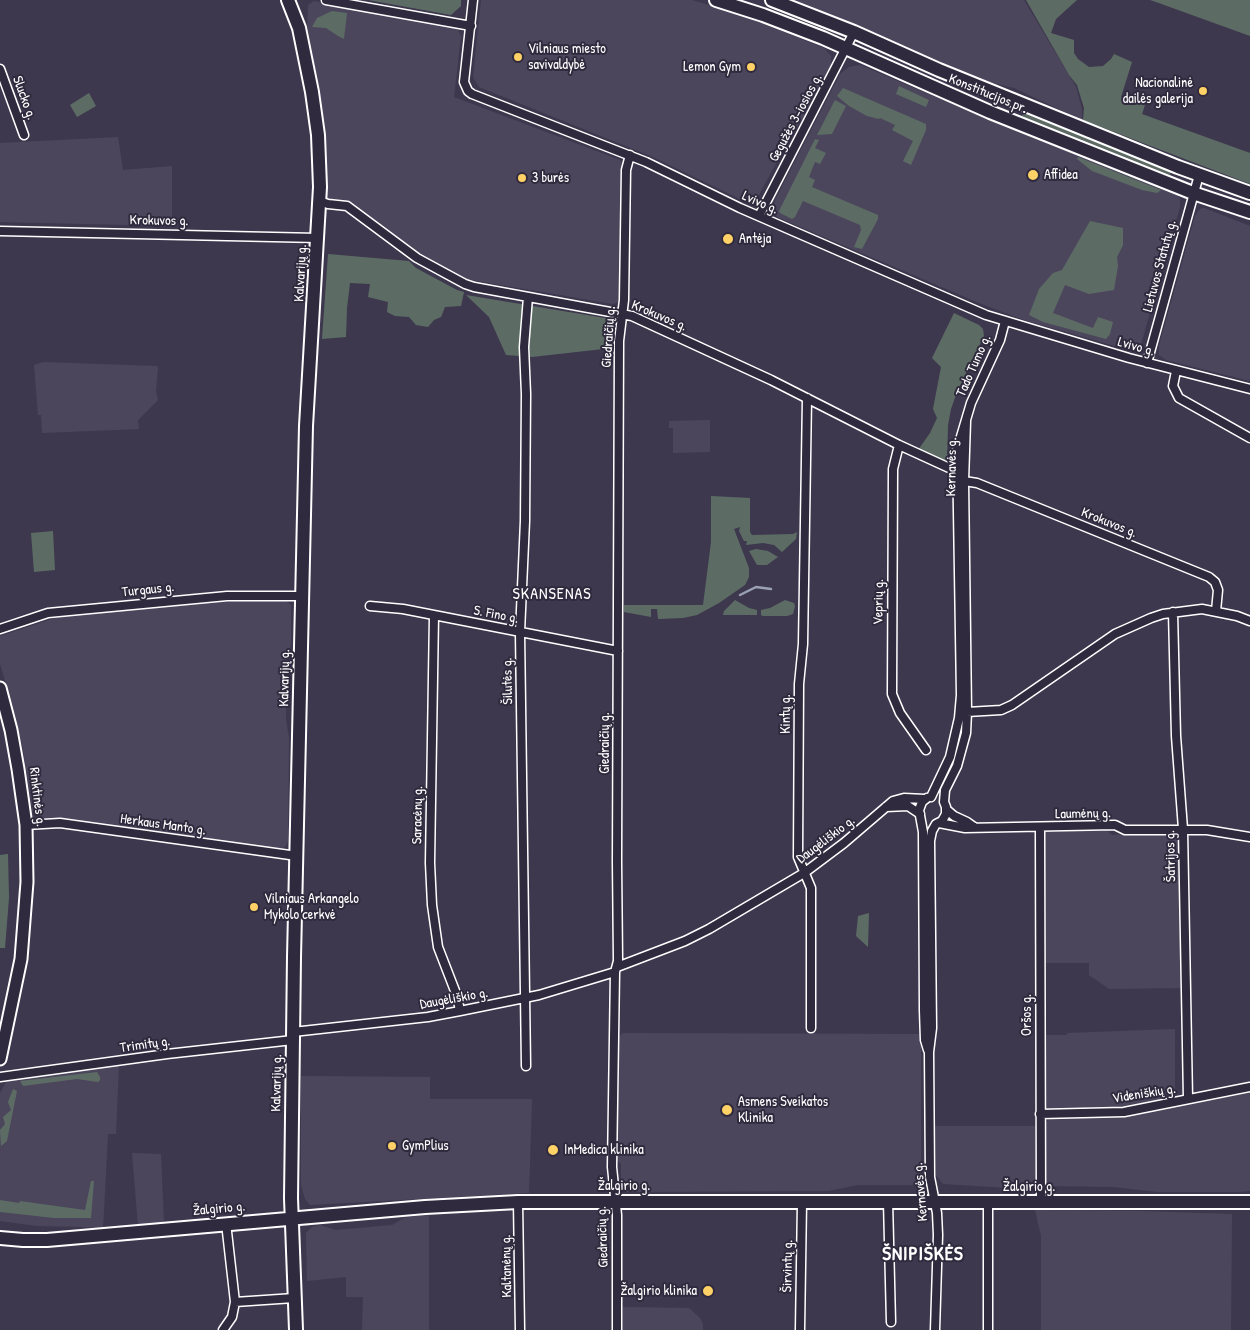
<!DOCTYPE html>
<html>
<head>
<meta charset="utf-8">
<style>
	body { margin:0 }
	canvas { display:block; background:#3e384e }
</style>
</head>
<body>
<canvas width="1250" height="1330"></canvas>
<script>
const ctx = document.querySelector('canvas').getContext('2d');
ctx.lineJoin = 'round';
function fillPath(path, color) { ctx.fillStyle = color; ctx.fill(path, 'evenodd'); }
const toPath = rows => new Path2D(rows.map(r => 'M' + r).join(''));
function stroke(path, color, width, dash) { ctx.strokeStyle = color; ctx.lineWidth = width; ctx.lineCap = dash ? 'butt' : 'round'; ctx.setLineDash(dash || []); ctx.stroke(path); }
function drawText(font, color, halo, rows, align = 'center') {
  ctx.font = font + ' "Patrick Hand",sans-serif'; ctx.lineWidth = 4; ctx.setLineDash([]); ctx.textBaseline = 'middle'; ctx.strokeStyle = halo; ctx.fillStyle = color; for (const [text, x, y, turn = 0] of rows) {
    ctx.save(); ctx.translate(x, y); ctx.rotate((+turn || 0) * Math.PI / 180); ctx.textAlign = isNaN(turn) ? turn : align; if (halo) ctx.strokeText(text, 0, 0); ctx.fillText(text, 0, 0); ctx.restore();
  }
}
fillPath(toPath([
	[481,0,692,0,747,17,824,48,831,56,831,66,806,115,793,132,759,195,752,202,746,202,653,157,479,87,473,77],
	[792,0,1024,0,1076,87,1082,109,1082,120,1014,88,989,82],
	[314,1,457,28,461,36,454,97,620,160,622,163,621,296,619,302,613,304,466,279,443,270,412,250,349,203,327,201,327,151,320,92,307,35,308,5],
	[860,65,971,112,1178,196,1180,199,1180,207,1140,348,1133,351,1027,321,984,305,779,218,775,215,773,211,775,200,840,74,849,67],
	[118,137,123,170,172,166,172,226,0,222,0,143],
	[1204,208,1250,226,1250,381,1166,360,1159,355,1159,346,1195,216,1200,209],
	[43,362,156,366,158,367,156,391,158,400,138,420,139,429,42,433,41,415,38,415,34,365],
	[710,420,710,452,673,453,673,428,669,428,669,421],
	[247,600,285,600,291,605,291,644,287,659,286,720,289,738,288,841,285,847,275,851,88,823,43,819,33,814,23,750,13,707,0,664,0,636,58,617,200,603],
	[1106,830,1112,835,1175,832,1180,837,1182,988,1109,989,1089,975,1089,963,1045,963,1044,832],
	[1175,1029,1175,1098,1130,1107,1108,1109,1046,1110,1042,1107,1045,1035,1067,1035,1067,1033],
	[623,1033,921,1034,921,1176,919,1183,913,1185,858,1185,828,1191,626,1192,621,1187,621,1164,617,1160,618,1041,620,1036],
	[119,1065,116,1134,108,1134,103,1229,85,1227,37,1226,0,1221,0,1093,6,1082,14,1079],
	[301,1076,430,1077,430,1099,532,1099,529,1193,310,1205,305,1199,301,1185],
	[1250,1090,1250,1191,1239,1192,1158,1192,1113,1187,1050,1186,1046,1183,1045,1123,1051,1118,1128,1115],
	[935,1126,1036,1126,1037,1183,1035,1186,1032,1188,1009,1188,943,1184,936,1175],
	[132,1153,161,1154,164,1223,138,1226],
	[1035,1210,1140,1211,1232,1214,1231,1330,1041,1330,1041,1236],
	[429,1214,429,1330,362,1330,363,1297,346,1297,346,1277,307,1281,306,1233,312,1227,320,1225,336,1230,392,1225,404,1218],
	[623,1307,689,1308,700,1318,703,1324,703,1330,623,1330]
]), '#4c465d');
fillPath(toPath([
	[368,0,461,0,461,6,451,15],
	[1026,0,1077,0,1056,19,1051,33,1074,40,1074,53,1078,59,1089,67,1103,66,1111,59,1114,54,1132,62,1121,97,1145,105,1142,114,1250,153,1250,184,1083,120,1084,108,1077,85,1069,75],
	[1150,0,1250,0,1250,36,1156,2],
	[332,11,347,13,344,39,338,36,326,28,312,27,317,18],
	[899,86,929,100,926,107,896,94],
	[843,88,926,124,926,130,911,165,903,161,913,141,892,130,895,125,880,118,879,119,867,116,849,106,837,96],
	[89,93,96,106,77,117,70,105],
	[835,100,846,106,832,134,817,135],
	[1023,113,1171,171,1170,175,1022,116],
	[815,139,819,140,815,148,826,153,820,164,815,162,809,177,815,180,812,187,878,215,878,219,862,249,854,247,861,230,860,225,803,201,795,217,792,219,780,213,779,211],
	[1078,157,1161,190,1157,193,1142,190,1092,171,1077,159],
	[1090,221,1123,228,1123,245,1117,257,1118,266,1114,290,1089,294,1065,285,1053,313,1093,328,1098,317,1113,322,1110,334,1106,339,1043,322,1029,315,1039,289,1053,273,1062,270],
	[328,254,409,261,416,268,457,290,464,292,461,306,445,307,441,317,434,320,428,327,416,325,409,317,395,316,387,312,388,302,368,297,370,284,350,283,347,308,346,337,322,339],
	[466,295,611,319,613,321,612,348,532,357,506,355,489,317],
	[954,313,979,325,983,329,984,336,957,392,951,409,948,425,947,462,918,450,930,433,937,418,933,409,941,367,932,358],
	[711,496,750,498,750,532,752,535,793,534,797,532,796,539,782,552,774,545,763,543,746,545,747,541,744,541,739,531,740,527,734,529,749,568,749,577,745,585,719,603,697,615,683,618,658,619,657,609,651,609,651,617,624,612,624,605,703,605,711,542],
	[53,531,55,570,34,572,31,533],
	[756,549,768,551,778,557,767,565,757,565,749,551],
	[735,600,749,608,757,610,757,615,723,615,724,611],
	[785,600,794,603,795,606,793,614,787,616,763,616,761,615,761,610,770,608],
	[8,854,9,898,5,948,0,948,0,855],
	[869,913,868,947,856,936,858,916],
	[97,1072,100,1077,100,1080,98,1082,77,1079,23,1086,20,1081],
	[13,1089,17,1091,7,1141,1,1146,0,1130,5,1124,3,1117,11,1110,8,1102],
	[91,1181,94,1181,91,1218,54,1218,0,1212,0,1200,19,1203,20,1201,85,1210]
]), '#5c6c64');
stroke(toPath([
	[740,595,756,587,771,589]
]), '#9aa1b2', 2.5);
const minor = toPath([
	[326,0,471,26],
	[473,0,464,82,468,91,472,94,646,162,740,208,986,315,1129,358,1250,389],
	[0,69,24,135],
	[319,201,328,204,347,206,417,258,465,284,474,287,632,316,771,380,899,445,958,472],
	[759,216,854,32],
	[0,231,318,238],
	[1147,363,1199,175],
	[1176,371,1173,386,1179,398,1250,438],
	[807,398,803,644,799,684,798,857,811,888,811,1028],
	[899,445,893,469,892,694,900,713,926,750],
	[964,481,977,483,1209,577,1215,582,1218,590,1216,611],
	[370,606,403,609,618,651],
	[1173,612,1176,736,1183,829,1188,1099],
	[434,615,430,863,432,905,438,947,457,996,460,1011],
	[0,629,48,613,227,596,302,596],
	[967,712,1001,710,1012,705,1115,634,1151,618,1163,614,1202,609,1237,616,1250,621],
	[931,797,950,757,959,718,961,695,957,450,971,403,1000,340,1005,321],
	[927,798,922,802,919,810,923,832,924,1010,925,1040,928,1050],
	[886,807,908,806,920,814],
	[947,810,954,816,967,822,974,827],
	[939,823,965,828,1115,825,1125,830,1207,830,1250,837],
	[26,825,60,823,297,856],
	[1040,827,1041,1202],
	[617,967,685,941,709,929,804,873,844,843,893,801,904,798,925,799],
	[293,1032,428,1017,460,1011,539,995,615,972],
	[526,1066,520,632,525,521,526,394,524,347,528,297],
	[0,1077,167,1054,293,1040],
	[1040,1114,1124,1112,1250,1087],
	[888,1201,891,1322],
	[518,1202,520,1330],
	[988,1202,988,1330],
	[235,1302,294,1298],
	[223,1330,232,1317,235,1302,226,1223],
	[617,1330,617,1215,612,1167,615,972,618,961,617,862,619,341,624,300,626,170,630,155],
	[800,1330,802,1202],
	[935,1330,938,1235,937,1213,930,1177,929,1052,932,1028,930,841,932,831,936,824,942,821,946,814,946,807,944,802,945,790,957,766,966,733,967,712,964,481,966,421]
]);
const secondary = toPath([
	[0,688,11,730,18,769,26,825,27,882,21,959,0,1059]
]);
const primary = toPath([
	[288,0,299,28,312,92,318,135,320,187,306,426,294,957,291,1198,296,1330],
	[716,0,763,15,823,38,990,112,1193,193,1250,212],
	[772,0,854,32,939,70,1178,167,1250,193],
	[0,1238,23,1240,47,1240,425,1207,518,1202,1250,1202]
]);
stroke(minor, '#fff', 11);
stroke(secondary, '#fff', 15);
stroke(primary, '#fff', 16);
stroke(minor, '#2f2a3d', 8);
stroke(secondary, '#2f2a3d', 11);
stroke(primary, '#2f2a3d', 12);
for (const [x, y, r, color] of [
	[518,57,5,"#ffd166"],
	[751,67,5,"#ffd166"],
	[1203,91,5,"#ffd166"],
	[1033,175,6,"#ffd166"],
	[522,178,5,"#ffd166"],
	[728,239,6,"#ffd166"],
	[254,907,5,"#ffd166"],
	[727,1110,6,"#ffd166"],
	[392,1146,5,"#ffd166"],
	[553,1150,6,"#ffd166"],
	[708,1291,6,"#ffd166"]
]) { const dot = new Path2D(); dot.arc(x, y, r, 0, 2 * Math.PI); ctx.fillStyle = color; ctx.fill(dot); stroke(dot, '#2f2a3d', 2); }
drawText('14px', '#fff', '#2f2a3d', [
	["Vilniaus miesto",528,49],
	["savivaldybė",528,65],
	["Lemon Gym",741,67,"right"],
	["Nacionalinė",1193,83,"right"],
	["dailės galerija",1193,99,"right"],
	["Affidea",1044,175],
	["3 burės",532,178],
	["Antėja",739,239],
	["Vilniaus Arkangelo",264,899],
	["Mykolo cerkvė",264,915],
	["Asmens Sveikatos",738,1102],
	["Klinika",738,1118],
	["GymPlius",402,1146],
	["InMedica klinika",564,1150],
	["Žalgirio klinika",697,1291,"right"]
], 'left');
drawText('14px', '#fff', '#2f2a3d', [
	["Konstitucijos pr.",988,94,22],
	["Slucko g.",24,98,70],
	["Gegužės 3-iosios g.",796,118,-62],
	["Lvivo g.",760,203,24],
	["Krokuvos g.",159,221,1],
	["Lietuvos Statutų g.",1160,266,-75],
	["Kalvarijų g.",301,273,-87],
	["Krokuvos g.",659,316,23],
	["Giedraičių g.",609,337,-86],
	["Lvivo g.",1136,347,16],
	["Tado Tumo g.",974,366,-66],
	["Kernavės g.",952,467,-89],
	["Krokuvos g.",1109,523,22],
	["Turgaus g.",148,590,-6],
	["Veprių g.",879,602,-89],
	["S. Fino g.",496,615,11],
	["Kalvarijų g.",285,678,-89],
	["Šilutės g.",508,681,-91],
	["Kintų g.",786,714,-90],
	["Giedraičių g.",605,743,-90],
	["Rinktinės g.",37,797,83],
	["Laumėnų g.",1083,814,-1],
	["Saracėnų g.",418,815,-89],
	["Herkaus Manto g.",163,825,8],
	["Daugėliškio g.",826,840,-37],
	["Šatrijos g.",1171,856,-91],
	["Daugėliškio g.",454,999,-10],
	["Oršos g.",1027,1015,-90],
	["Trimitų g.",145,1045,-8],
	["Kalvarijų g.",277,1083,-89],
	["Videniškių g.",1144,1094,-9],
	["Žalgirio g.",624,1186],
	["Žalgirio g.",1029,1187],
	["Kernavės g.",921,1192,-95],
	["Žalgirio g.",219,1209,-5],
	["Giedraičių g.",603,1237,-92],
	["Kaltanėnų g.",507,1266,-91],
	["Širvintų g.",788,1266,-89]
]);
ctx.letterSpacing = '1px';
drawText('16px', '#fff', '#2f2a3d', [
	["SKANSENAS",552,595]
]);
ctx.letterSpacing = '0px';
ctx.letterSpacing = '1px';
drawText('bold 19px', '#fff', '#2f2a3d', [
	["ŠNIPIŠKĖS",923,1255]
]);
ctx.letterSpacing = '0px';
</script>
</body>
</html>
